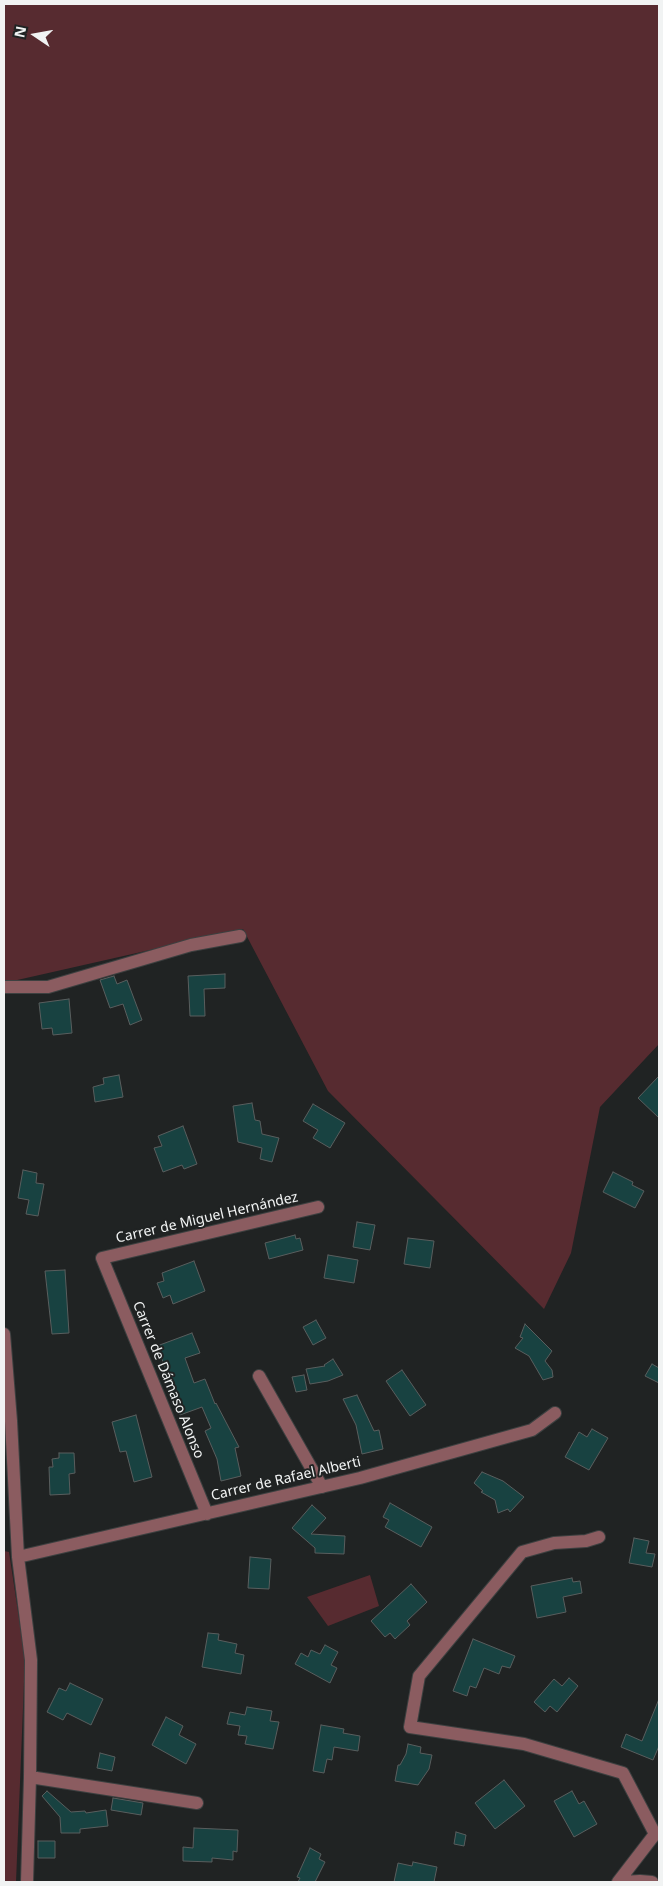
<!DOCTYPE html>
<html>
<head>
<meta charset="utf-8">
<style>
	body { margin:0 }
	#map { position:relative; width:663px; height:1886px; overflow:hidden; background:#202323; font-family:"Noto Sans",sans-serif }
	canvas { display:block }
	.frame { position:absolute; inset:0; border:5px solid #f1f3f3; pointer-events:none }
	.north { position:absolute; left:10px; top:10px; width:50px; height:50px; -webkit-text-stroke:4px #202323; paint-order:stroke; rotate:282deg; font-size:14px; font-weight:700; line-height:20px; text-align:center; color:#f1f3f3 }
	.north::after { content:''; display:block; margin:auto; width:18px; height:22px; background:#f1f3f3; clip-path:polygon(50% 0,100% 100%,50% 72%,0 100%) }
</style>
</head>
<body>
<div id="map">
<canvas width="663" height="1886"></canvas>
<div class="frame"></div>
<div class="north">N</div>
</div>
<script>
const ctx = document.querySelector('canvas').getContext('2d');
ctx.lineJoin = 'round';
function fillPath(path, color) { ctx.fillStyle = color; ctx.fill(path, 'evenodd'); }
const toPath = rows => new Path2D(rows.map(r => 'M' + r).join(''));
function stroke(path, color, width, dash) { ctx.strokeStyle = color; ctx.lineWidth = width; ctx.lineCap = dash ? 'butt' : 'round'; ctx.setLineDash(dash || []); ctx.stroke(path); }
function drawText(font, color, halo, rows, align = 'center') {
  ctx.font = font + ' "Noto Sans",sans-serif'; ctx.lineWidth = 4; ctx.setLineDash([]); ctx.textBaseline = 'middle'; ctx.strokeStyle = halo; ctx.fillStyle = color; for (const [text, x, y, turn = 0] of rows) {
    ctx.save(); ctx.translate(x, y); ctx.rotate((+turn || 0) * Math.PI / 180); ctx.textAlign = isNaN(turn) ? turn : align; if (halo) ctx.strokeText(text, 0, 0); ctx.fillText(text, 0, 0); ctx.restore();
  }
}
fillPath(toPath([
	[4,4,659,4,659,1044,600,1107,571,1253,544,1309,328,1091,243,929,4,983],
	[4,1551,9,1552,25,1658,16,1882,4,1882],
	[370,1575,379,1606,328,1626,307,1597]
]), '#572b30');
const building = toPath([
	[225,974,225,988,204,989,205,1016,190,1016,188,976,225,974],
	[114,976,117,984,127,980,142,1020,130,1025,123,1004,110,1008,100,980,114,976],
	[69,999,72,1033,53,1035,52,1028,42,1029,39,1003,69,999],
	[119,1075,123,1097,95,1102,93,1087,104,1084,103,1078,119,1075],
	[659,1076,659,1118,638,1098,659,1076],
	[252,1103,255,1120,260,1121,262,1134,279,1138,272,1162,260,1159,262,1148,238,1142,233,1106,252,1103],
	[313,1104,345,1123,330,1148,313,1138,318,1130,303,1121,313,1104],
	[183,1126,197,1164,184,1169,182,1165,163,1172,154,1148,162,1146,158,1136,183,1126],
	[23,1170,37,1173,36,1183,44,1184,38,1216,26,1214,29,1200,18,1198,23,1170],
	[613,1172,633,1182,632,1185,644,1191,635,1208,603,1192,613,1172],
	[357,1222,375,1225,370,1250,353,1247,357,1222],
	[295,1235,296,1239,300,1238,303,1250,269,1259,265,1243,295,1235],
	[408,1238,434,1241,430,1268,404,1264,408,1238],
	[328,1255,358,1260,354,1283,324,1278,328,1255],
	[194,1261,205,1291,173,1304,170,1295,163,1298,157,1283,164,1281,162,1273,194,1261],
	[65,1270,69,1333,52,1334,45,1271,65,1270],
	[316,1320,326,1338,313,1345,303,1327,316,1320],
	[525,1324,552,1351,545,1361,552,1370,553,1377,543,1380,529,1356,515,1348,523,1338,520,1337,525,1324],
	[192,1333,200,1353,185,1358,194,1383,205,1379,215,1404,216,1403,239,1447,235,1448,241,1476,221,1481,217,1459,205,1431,211,1428,202,1407,180,1415,171,1392,174,1391,157,1346,192,1333],
	[333,1359,343,1375,328,1381,310,1384,306,1369,325,1366,324,1365,333,1359],
	[652,1364,659,1368,659,1383,645,1376,652,1364],
	[402,1370,426,1405,410,1416,386,1381,402,1370],
	[304,1375,307,1390,296,1392,292,1377,304,1375],
	[357,1395,374,1431,379,1430,383,1449,362,1454,356,1425,343,1399,357,1395],
	[136,1415,152,1477,134,1482,126,1451,120,1452,112,1422,136,1415],
	[592,1429,608,1438,589,1470,565,1457,579,1432,587,1437,592,1429],
	[59,1453,74,1453,75,1473,69,1474,70,1494,50,1495,49,1467,53,1467,52,1459,59,1458,59,1453],
	[482,1472,503,1481,524,1497,510,1512,508,1509,498,1513,495,1500,481,1492,483,1491,474,1483,482,1472],
	[390,1503,432,1527,421,1547,385,1527,389,1520,383,1517,390,1503],
	[312,1505,326,1518,311,1534,345,1536,344,1554,315,1553,315,1548,292,1528,312,1505],
	[634,1538,649,1541,646,1553,655,1554,652,1567,629,1563,634,1538],
	[250,1557,271,1559,269,1589,248,1588,250,1557],
	[572,1578,573,1582,580,1581,582,1593,563,1597,566,1612,537,1618,531,1586,572,1578],
	[411,1584,427,1602,407,1621,410,1625,395,1639,390,1633,385,1637,371,1621,411,1584],
	[208,1633,219,1634,218,1640,237,1644,235,1653,244,1655,241,1674,202,1667,208,1633],
	[473,1639,515,1656,510,1668,502,1666,499,1674,484,1668,476,1688,470,1686,467,1696,453,1691,473,1639],
	[325,1645,338,1652,331,1665,337,1668,330,1683,295,1664,301,1653,308,1657,311,1650,320,1654,325,1645],
	[569,1678,578,1686,557,1712,550,1706,545,1712,534,1702,554,1679,562,1686,569,1678],
	[70,1683,103,1699,91,1725,67,1713,63,1720,47,1712,59,1688,66,1691,70,1683],
	[659,1699,659,1746,653,1760,621,1747,626,1734,642,1741,659,1699],
	[247,1707,272,1711,270,1721,279,1722,273,1749,245,1744,247,1736,238,1735,240,1726,227,1724,230,1712,245,1715,247,1707],
	[166,1717,183,1726,179,1735,196,1744,186,1764,152,1745,166,1717],
	[321,1725,344,1729,343,1733,360,1736,358,1751,334,1747,332,1760,327,1759,324,1773,313,1771,321,1725],
	[408,1744,421,1747,420,1753,432,1755,429,1769,418,1785,395,1781,398,1765,400,1765,406,1754,408,1744],
	[100,1753,115,1757,112,1771,97,1768,100,1753],
	[504,1780,525,1806,495,1829,475,1803,504,1780],
	[47,1791,71,1812,85,1811,86,1813,106,1810,108,1826,80,1829,80,1833,61,1833,60,1817,42,1796,47,1791],
	[572,1791,579,1804,584,1801,597,1824,574,1837,554,1801,572,1791],
	[113,1798,143,1803,141,1815,111,1810,113,1798],
	[194,1828,238,1830,237,1852,233,1851,233,1860,212,1858,212,1862,183,1861,183,1847,193,1848,194,1828],
	[456,1832,466,1835,464,1846,454,1844,456,1832],
	[38,1841,55,1841,55,1858,38,1858,38,1841],
	[310,1848,321,1854,319,1859,325,1862,315,1882,298,1882,300,1878,297,1877,310,1848],
	[413,1862,437,1867,434,1882,394,1882,398,1863,412,1866,413,1862]
]);
fillPath(building, '#184241');
stroke(building, '#595e5e', 1);
const minor = toPath([
	[4,987,48,987,191,945,240,936],
	[4,1334,11,1421,18,1557,31,1660,30,1777,27,1882],
	[259,1376,322,1487],
	[207,1514,102,1258,318,1207],
	[599,1537,586,1541,554,1543,522,1552,419,1676,410,1727,524,1744,623,1773,655,1834,618,1882],
	[18,1557,360,1478,532,1430,555,1413],
	[30,1777,197,1803],
	[623,1882,640,1881,652,1882]
]);
stroke(minor, '#3d4040', 14);
stroke(minor, '#8b5c60', 12);
drawText('14px', '#f1f3f3', '#202323', [
	["Carrer de Miguel Hernández",207,1218,-13],
	["Carrer de Dámaso Alonso",168,1380,68],
	["Carrer de Rafael Alberti",286,1479,-13]
]);
</script>
</body>
</html>
